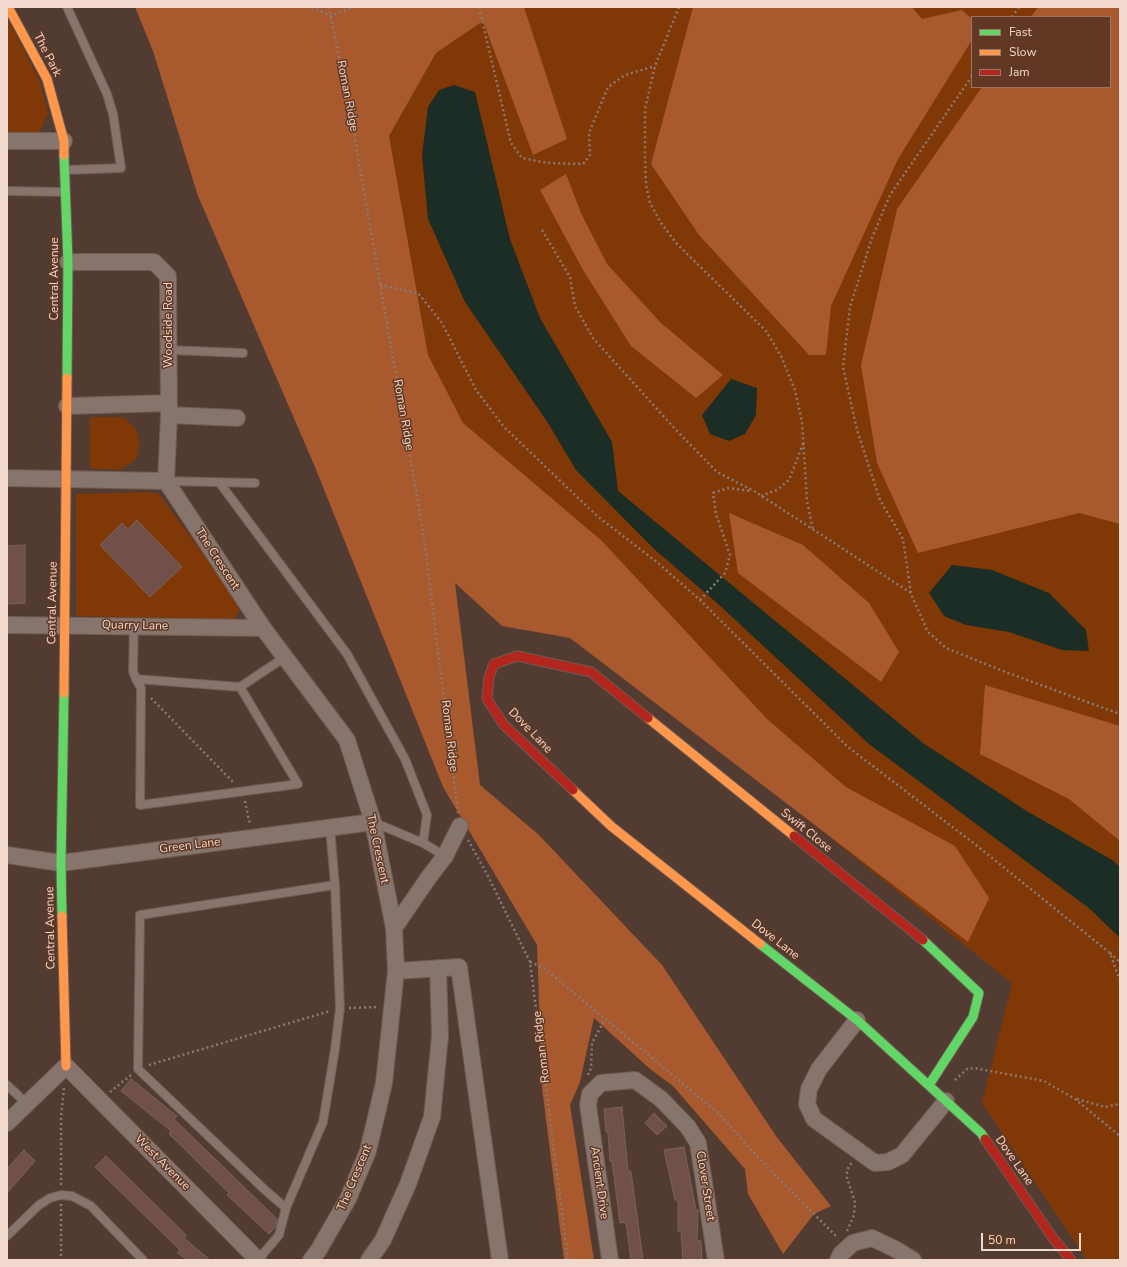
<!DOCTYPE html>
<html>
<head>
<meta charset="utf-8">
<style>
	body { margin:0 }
	#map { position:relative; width:1127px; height:1267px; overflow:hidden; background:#523c31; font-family:"Nunito Sans",sans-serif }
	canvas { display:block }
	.frame { position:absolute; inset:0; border:8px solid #f2d9cd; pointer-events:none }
	.legend { position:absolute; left:971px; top:16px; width:140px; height:72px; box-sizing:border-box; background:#603824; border:1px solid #9a7868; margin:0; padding:5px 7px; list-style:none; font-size:12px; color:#f2d9cd }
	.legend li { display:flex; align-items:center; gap:8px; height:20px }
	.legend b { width:20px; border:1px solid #9a7868 }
	.scale { position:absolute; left:981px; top:1233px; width:100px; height:18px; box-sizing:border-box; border:2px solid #f2d9cd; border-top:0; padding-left:5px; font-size:12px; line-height:14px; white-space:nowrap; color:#f2d9cd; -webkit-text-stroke:3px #603824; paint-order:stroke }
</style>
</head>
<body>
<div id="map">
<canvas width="1127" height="1267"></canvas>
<div class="frame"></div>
<ul class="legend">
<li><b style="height:5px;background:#63d668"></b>Fast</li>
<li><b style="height:5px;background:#ff974d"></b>Slow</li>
<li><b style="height:5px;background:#b3261e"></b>Jam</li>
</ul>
<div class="scale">50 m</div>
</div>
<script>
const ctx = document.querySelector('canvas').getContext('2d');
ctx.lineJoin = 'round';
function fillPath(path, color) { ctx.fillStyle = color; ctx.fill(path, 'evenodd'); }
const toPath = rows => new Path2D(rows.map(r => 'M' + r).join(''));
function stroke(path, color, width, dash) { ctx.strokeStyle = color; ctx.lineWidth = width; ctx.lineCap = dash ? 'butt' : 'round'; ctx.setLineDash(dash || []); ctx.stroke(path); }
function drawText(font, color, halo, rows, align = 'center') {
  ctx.font = font + ' "Nunito Sans",sans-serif'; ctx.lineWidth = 3; ctx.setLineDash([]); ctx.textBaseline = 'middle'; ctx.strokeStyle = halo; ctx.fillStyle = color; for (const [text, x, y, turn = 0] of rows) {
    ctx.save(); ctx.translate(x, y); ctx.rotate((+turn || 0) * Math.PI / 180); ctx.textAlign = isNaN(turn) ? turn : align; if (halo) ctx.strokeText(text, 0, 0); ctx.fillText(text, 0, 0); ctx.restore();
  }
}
fillPath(toPath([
	[524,7,1120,7,1120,1260,1087,1260,982,1103,1012,983,426,514,389,136,436,53,483,21,566,137],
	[972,17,1110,17,1110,87,972,87],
	[7,18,39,79,48,113,39,134,7,135],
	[90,417,124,417,136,430,140,444,136,460,119,470,90,468],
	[151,492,159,494,233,595,239,611,233,620,76,616,76,494]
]), '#813807');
fillPath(toPath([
	[135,7,524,7,567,139,533,155,483,21,436,53,389,136,428,355,463,423,602,541,767,719,846,787,955,846,989,898,968,942,570,638,502,626,455,583,480,785,539,835,662,965,776,1136,831,1206,814,1214,783,1254,748,1194,745,1169,673,1086,650,1069,594,1018,580,1082,570,1105,594,1260,564,1260,542,1088,537,945,443,787,315,467,198,196,153,51],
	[693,7,912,7,922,19,962,10,972,19,972,40,898,159,831,306,826,355,809,355,699,235,651,164],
	[1038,7,1120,7,1120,524,1079,513,918,553,877,463,861,365,897,209,982,87,1110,87,1110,17,1031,17],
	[566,174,581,213,607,264,661,323,723,375,696,398,631,346,583,270,540,190],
	[729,513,803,545,869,603,899,652,881,682,738,573],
	[985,685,1120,726,1120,841,1069,799,980,754]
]), '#a8592e');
fillPath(toPath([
	[454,85,475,92,510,239,540,318,612,442,618,491,923,743,1025,810,1112,860,1120,867,1120,938,1090,909,869,744,717,603,654,549,576,470,548,423,465,302,428,219,422,155,428,107,439,90],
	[731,379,757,388,756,415,745,434,729,441,710,434,702,415],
	[952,565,992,570,1049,593,1086,630,1089,651,1062,650,1009,632,966,625,944,616,929,593]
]), '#1b2d24');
const building = toPath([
	[137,520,182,567,150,597,100,545,122,523,128,529,137,520],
	[25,545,25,603,7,604,7,546,25,545],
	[131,1079,177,1116,174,1119,277,1219,276,1226,269,1234,227,1195,229,1193,169,1134,171,1131,121,1091,131,1079],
	[622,1107,628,1171,631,1171,643,1260,631,1260,626,1222,620,1223,612,1161,610,1161,608,1132,606,1132,604,1109,622,1107],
	[654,1113,667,1126,657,1135,645,1123,654,1113],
	[684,1147,696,1210,698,1210,697,1241,701,1241,702,1260,683,1260,681,1231,678,1231,678,1200,675,1200,664,1150,684,1147],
	[24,1150,35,1161,7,1193,7,1169,24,1150],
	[106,1156,186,1235,184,1238,210,1260,187,1260,178,1253,180,1250,95,1167,106,1156]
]);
fillPath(building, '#71504a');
stroke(building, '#77635c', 1);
const lane = toPath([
	[66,170,121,168,113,114,107,94,67,7],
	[7,191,65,192],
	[169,350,243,353],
	[166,481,255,483],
	[219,482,347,654,405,759,427,815,423,843],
	[134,626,133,671,136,679,141,688,140,805,298,784,240,687,136,679],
	[240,687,285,657],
	[373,822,423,843,445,856],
	[7,1085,26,1103],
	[286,1208,265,1190,138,1069,140,915,335,885],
	[7,1236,39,1205,50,1198,61,1195,72,1196,91,1206,143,1260],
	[258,1260,279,1235,286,1208,323,1122,335,1049,340,1008,335,885,330,828]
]);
const street = toPath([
	[7,141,64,141],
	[68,262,154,262,168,276,169,415,166,481],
	[67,406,169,403],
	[169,415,237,418],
	[7,478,166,481],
	[166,481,263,628,347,740,373,822,394,928,396,971,384,1083,368,1151,348,1199,318,1251,311,1260],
	[7,625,263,628],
	[7,855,61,863,373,822],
	[394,928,429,877,445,856,460,826],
	[396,971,459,967,500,1260],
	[857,1020,819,1069,809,1089,807,1104,814,1119,875,1163,888,1162,902,1155,946,1101],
	[7,1123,66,1066,258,1260],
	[369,1260,383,1240,408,1184,432,1117,440,1036,438,968],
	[610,1260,588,1105,590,1094,601,1083,635,1080,661,1099,688,1127,698,1143,716,1260],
	[838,1260,841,1254,853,1243,872,1238,895,1249,913,1260]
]);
const fast = toPath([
	[64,155,68,262,67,378],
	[62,916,61,863,64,693],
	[923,940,979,993,973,1017,929,1085],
	[760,944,857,1020,981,1133,985,1139]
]);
const slow = toPath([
	[8,7,47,79,64,141,64,155],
	[64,693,67,378],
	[648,718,794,836],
	[573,790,611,826,760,944],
	[62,916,66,1066]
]);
const jam = toPath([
	[573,790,504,725,487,699,489,677,494,664,517,656,591,672,648,718],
	[794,836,923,940],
	[985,1139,1053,1238,1071,1260]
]);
stroke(lane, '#6e5b51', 10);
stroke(street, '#6e5b51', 18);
stroke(fast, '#6e5b51', 11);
stroke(slow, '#6e5b51', 11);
stroke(jam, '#6e5b51', 11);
stroke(toPath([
	[312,7,331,16,353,7],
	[329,7,352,122,424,537,458,813],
	[479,7,511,143,522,158,547,163,583,164,590,155,589,133,608,87,625,75,655,66],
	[679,7,655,66,645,109,645,158,646,185,650,203,661,223,677,244,766,331,781,356,795,390,802,422,807,501,813,530],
	[1012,17,1019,7],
	[972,76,890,195,872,238,850,307,843,367,857,430,880,500,903,539,911,594,928,632,946,648,1008,673,1120,714],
	[542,230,570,277,575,306,593,338,676,430,717,472,754,491,911,593],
	[380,285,418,293,442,323,476,390,504,427,596,515,658,563,700,600,848,747,976,845,1110,953,1120,981],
	[761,496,777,490,789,480,803,444],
	[700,600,725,573,730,555,716,514,713,493,728,488,751,491],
	[151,698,233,782],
	[245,801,250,825],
	[468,840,488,876,530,962,568,1260],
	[1110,953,1120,962],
	[530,962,544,968,717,1112,769,1169,838,1238],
	[349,1008,378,1007],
	[149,1065,330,1011],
	[588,1075,591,1068,592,1043,605,1019],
	[955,1080,967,1069,974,1068,1044,1081,1075,1099,1120,1136],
	[110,1092,131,1075],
	[1077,1099,1105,1107,1120,1104],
	[61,1185,61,1117,64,1088],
	[61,1204,61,1260],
	[847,1231,854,1215,855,1202,847,1178,847,1170,852,1162]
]), '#8a7a72', 2.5, [2, 3]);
stroke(lane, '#87746c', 8);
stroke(street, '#87746c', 16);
stroke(fast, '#63d668', 9);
stroke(slow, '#ff974d', 9);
stroke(jam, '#b3261e', 9);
drawText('12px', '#f2d9cd', '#603824', [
	["The Park",47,55,63],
	["Roman Ridge",347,96,79],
	["Central Avenue",55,279,-90],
	["Woodside Road",169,325,-90],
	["Roman Ridge",403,415,80],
	["The Crescent",217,559,57],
	["Central Avenue",53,603,-89],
	["Quarry Lane",135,626,1],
	["Dove Lane",530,731,46],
	["Roman Ridge",449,736,83],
	["Swift Close",806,831,39],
	["Green Lane",190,846,-7],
	["The Crescent",377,849,78],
	["Central Avenue",51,928,-91],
	["Dove Lane",775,940,38],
	["Roman Ridge",542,1047,-97],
	["Dove Lane",1014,1161,55],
	["West Avenue",162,1163,45],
	["The Crescent",355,1178,-67],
	["Ancient Drive",599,1183,82],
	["Clover Street",705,1186,81]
]);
</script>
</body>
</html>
